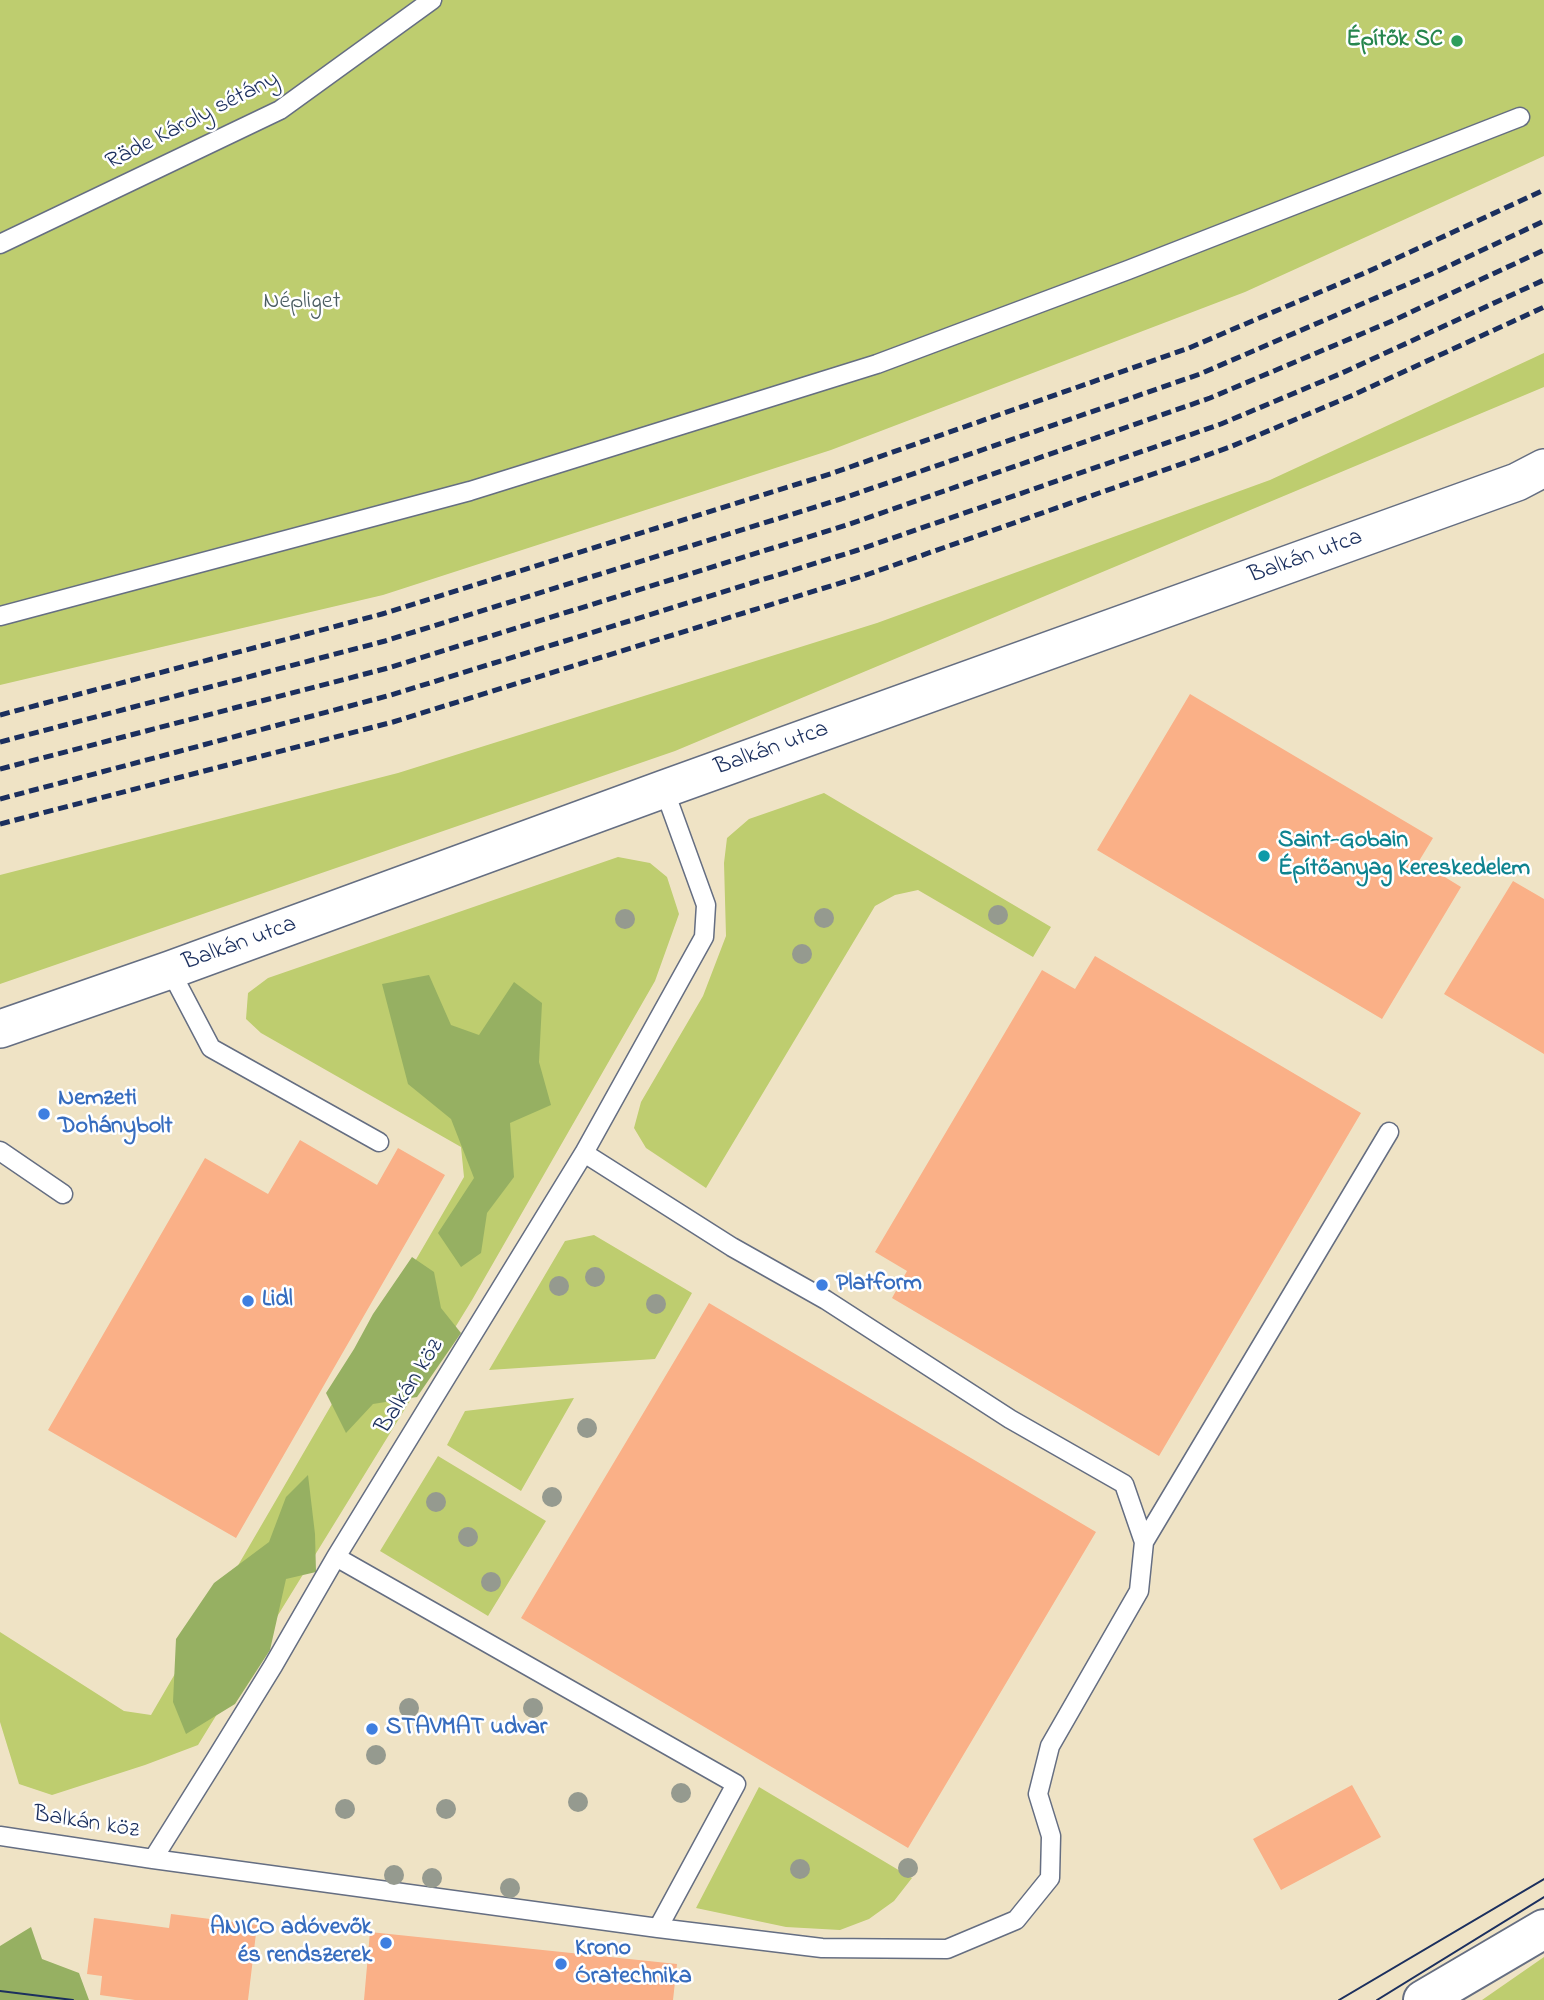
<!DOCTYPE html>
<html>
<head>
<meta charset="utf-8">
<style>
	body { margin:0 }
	canvas { display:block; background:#efe3c5 }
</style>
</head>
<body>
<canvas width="1544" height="2000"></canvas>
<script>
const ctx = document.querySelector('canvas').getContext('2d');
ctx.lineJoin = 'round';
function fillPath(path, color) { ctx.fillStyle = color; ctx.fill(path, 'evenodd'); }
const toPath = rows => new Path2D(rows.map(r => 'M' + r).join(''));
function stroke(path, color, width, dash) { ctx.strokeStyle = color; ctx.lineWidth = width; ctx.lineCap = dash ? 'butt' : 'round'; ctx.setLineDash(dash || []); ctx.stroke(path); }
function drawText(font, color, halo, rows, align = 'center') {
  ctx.font = font + ' "Indie Flower",sans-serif'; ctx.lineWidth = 5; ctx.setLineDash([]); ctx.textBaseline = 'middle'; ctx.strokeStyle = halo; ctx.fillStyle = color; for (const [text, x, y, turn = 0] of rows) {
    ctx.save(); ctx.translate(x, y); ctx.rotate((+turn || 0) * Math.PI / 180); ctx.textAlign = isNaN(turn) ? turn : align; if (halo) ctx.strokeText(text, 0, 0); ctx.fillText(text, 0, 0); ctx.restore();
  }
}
fillPath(toPath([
	[0,0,1544,0,1544,156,1245,292,831,450,383,595,0,685],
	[1544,353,1544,387,675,751,0,984,0,875,398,773,877,623,1270,480],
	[824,793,1051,927,1033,957,918,890,895,895,875,906,706,1188,646,1148,634,1128,641,1102,703,996,726,936,724,863,727,838,749,819],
	[618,857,650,863,667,877,679,914,655,981,472,1300,198,1745,145,1765,52,1795,19,1784,0,1722,0,1632,124,1711,151,1715,464,1177,461,1147,261,1033,246,1019,248,993,268,978],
	[594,1235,692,1293,655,1359,489,1370,565,1241],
	[574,1398,521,1491,447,1445,465,1411],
	[438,1456,546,1521,488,1616,380,1551],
	[759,1787,912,1878,894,1901,869,1919,840,1930,786,1927,696,1908],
	[1544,1957,1544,2000,1482,2000]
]), '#becd6f');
fillPath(toPath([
	[429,975,451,1025,479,1035,514,982,542,1003,539,1062,551,1105,510,1123,514,1177,487,1213,481,1253,461,1267,438,1233,474,1178,451,1119,408,1084,382,984],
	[412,1257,434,1272,441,1308,461,1333,417,1397,373,1404,346,1433,326,1393,354,1349,373,1314],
	[308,1475,315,1534,316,1572,286,1579,270,1650,235,1704,186,1734,173,1702,176,1639,214,1583,269,1542,286,1497],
	[31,1927,42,1959,79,1973,89,2000,0,2000,0,1946]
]), '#96b062');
fillPath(toPath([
	[1190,694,1433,838,1419,861,1461,887,1382,1019,1097,850],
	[1513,881,1544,899,1544,1054,1444,994],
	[1095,956,1361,1113,1159,1456,892,1298,907,1271,875,1252,1042,970,1075,989],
	[300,1140,377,1185,398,1148,445,1175,236,1538,48,1430,205,1158,268,1194],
	[709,1303,1096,1532,908,1848,521,1618],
	[1352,1785,1381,1837,1281,1890,1253,1839],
	[171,1914,257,1925,248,2000,135,2000,100,1995,102,1976,87,1974,94,1918,169,1928],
	[370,1932,677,1964,673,2000,364,2000]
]), '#fab087');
const service = toPath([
	[0,244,280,110,432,0],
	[0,616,470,491,877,364,1128,270,1520,117],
	[170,970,211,1048,379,1142],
	[0,1151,63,1194],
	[584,1153,732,1247,826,1300,1010,1419,1124,1484,1144,1542,1139,1591,1050,1746,1038,1794,1051,1836,1050,1878,1016,1920,947,1949,822,1948,658,1928],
	[1144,1542,1389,1132],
	[0,1836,153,1859,215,1760,273,1666,336,1557,584,1153,704,937,706,905,664,789],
	[153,1859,658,1928,736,1784,336,1557]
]);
const minor = toPath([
	[0,1029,170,970,664,789,1517,482,1544,468]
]);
const tertiary = toPath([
	[1423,2000,1544,1929]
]);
stroke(service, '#656e82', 21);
stroke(minor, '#656e82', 40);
stroke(tertiary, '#656e82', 42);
stroke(service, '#fff', 18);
stroke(minor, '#fff', 37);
stroke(tertiary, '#fff', 38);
stroke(toPath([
	[0,1991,73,2000],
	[1339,2000,1544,1879],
	[1377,2000,1544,1897]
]), '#1b2f5e', 2);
stroke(toPath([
	[0,715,382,614,833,473,1189,348,1367,272,1544,190],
	[0,742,385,641,841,499,1200,374,1438,271,1544,221],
	[0,769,388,668,850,524,1210,398,1392,321,1544,250],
	[0,799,391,695,858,550,1221,424,1342,373,1544,280],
	[0,824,393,722,866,575,1230,447,1351,396,1544,307]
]), '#1b2f5e', 5, [10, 5]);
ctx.fillStyle = '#959a8f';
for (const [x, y] of [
	[998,915],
	[824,918],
	[625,919],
	[802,954],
	[595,1277],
	[559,1286],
	[656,1304],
	[587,1428],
	[552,1497],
	[436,1502],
	[468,1537],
	[491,1582],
	[409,1708],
	[533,1708],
	[376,1755],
	[681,1793],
	[578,1802],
	[345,1809],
	[446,1809],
	[908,1868],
	[800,1869],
	[394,1875],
	[432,1878],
	[510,1888]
]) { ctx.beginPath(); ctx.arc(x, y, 10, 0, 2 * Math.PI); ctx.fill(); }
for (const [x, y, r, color] of [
	[1457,41,7,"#2e9e5b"],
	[1264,856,7,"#0f9aa8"],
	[44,1114,7,"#3f7fe0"],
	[822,1285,7,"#3f7fe0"],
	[248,1301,7,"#3f7fe0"],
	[372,1729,7,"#3f7fe0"],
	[386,1943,7,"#3f7fe0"],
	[561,1964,7,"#3f7fe0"]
]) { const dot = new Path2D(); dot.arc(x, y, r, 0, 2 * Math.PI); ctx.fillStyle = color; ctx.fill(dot); stroke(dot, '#fff', 2.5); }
drawText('bold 24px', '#27864d', '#fff', [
	["Építők SC",1443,41]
], 'right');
drawText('24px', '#1b2f5e', '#fff', [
	["Räde Károly sétány",193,122,-27],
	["Balkán utca",1306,558,-20],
	["Balkán utca",772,750,-20],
	["Balkán utca",240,945,-20],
	["Balkán köz",411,1387,-58],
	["Balkán köz",86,1824,9]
]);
drawText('24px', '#4c5e63', '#fff', [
	["Népliget",302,303]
]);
drawText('bold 24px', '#0d838f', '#fff', [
	["Saint-Gobain",1278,842],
	["Építőanyag Kereskedelem",1278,870]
], 'left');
drawText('bold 24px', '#366cbe', '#fff', [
	["Nemzeti",58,1100],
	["Dohánybolt",58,1128],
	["Platform",836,1285],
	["Lidl",262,1301],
	["STAVMAT udvar",386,1729],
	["ANICO adóvevők",372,1929,"right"],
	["és rendszerek",372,1957,"right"],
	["Krono",575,1950],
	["Óratechnika",575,1978]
], 'left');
</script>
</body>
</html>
